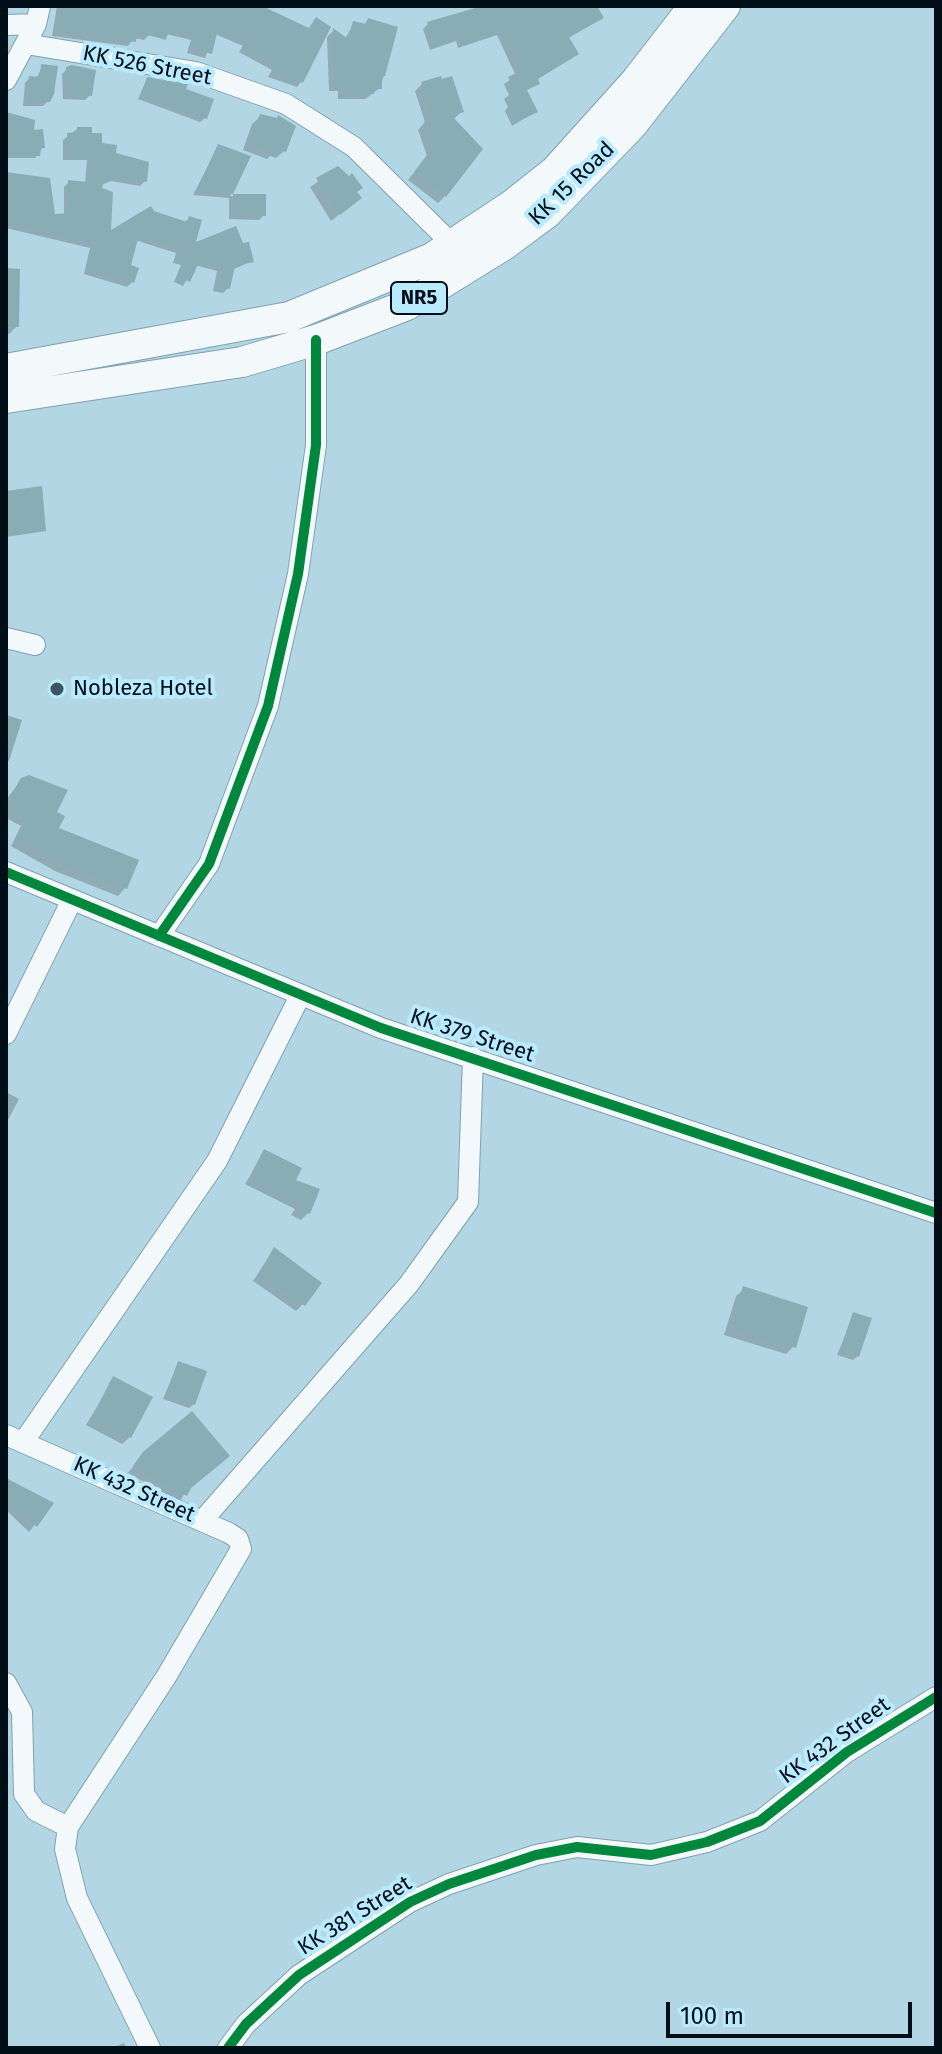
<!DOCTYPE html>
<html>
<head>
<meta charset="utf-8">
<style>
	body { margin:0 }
	#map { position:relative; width:942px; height:2054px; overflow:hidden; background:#b2d6e4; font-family:"Fira Sans",sans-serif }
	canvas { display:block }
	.frame { position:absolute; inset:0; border:8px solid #000e17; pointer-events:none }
	.scale { position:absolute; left:666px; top:2002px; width:246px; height:36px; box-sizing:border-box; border:4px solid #000e17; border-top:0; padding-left:10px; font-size:24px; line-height:28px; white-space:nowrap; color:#000e17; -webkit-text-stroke:6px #b9eafe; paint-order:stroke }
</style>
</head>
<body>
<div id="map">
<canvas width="942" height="2054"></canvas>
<div class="frame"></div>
<div class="scale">100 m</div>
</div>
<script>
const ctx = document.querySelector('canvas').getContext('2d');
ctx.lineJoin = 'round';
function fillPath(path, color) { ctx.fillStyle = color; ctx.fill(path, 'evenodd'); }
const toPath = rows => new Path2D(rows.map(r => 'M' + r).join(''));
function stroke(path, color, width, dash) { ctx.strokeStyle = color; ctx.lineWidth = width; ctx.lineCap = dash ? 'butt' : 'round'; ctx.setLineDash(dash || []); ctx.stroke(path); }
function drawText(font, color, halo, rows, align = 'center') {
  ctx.font = font + ' "Fira Sans",sans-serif'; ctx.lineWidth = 8; ctx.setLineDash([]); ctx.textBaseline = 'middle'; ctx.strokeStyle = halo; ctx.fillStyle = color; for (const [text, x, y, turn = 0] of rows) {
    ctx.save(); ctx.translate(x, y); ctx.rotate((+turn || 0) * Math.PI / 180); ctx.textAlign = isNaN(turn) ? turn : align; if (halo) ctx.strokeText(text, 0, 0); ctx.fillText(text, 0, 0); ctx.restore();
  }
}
fillPath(toPath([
	[57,6,121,6,149,35,144,40,134,38,128,46,52,36],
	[171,6,257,6,301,82,297,87,268,77,272,70,239,52,243,46,215,34,205,58,187,53,191,40,158,32],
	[486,6,596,6,602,18,567,39,576,54,536,80,538,83,525,91,535,112,512,126,505,111,508,107,504,99,509,95,504,84,516,76,497,35,458,48,456,41,430,50,423,29,428,24],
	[368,20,384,75,380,88,365,99,338,99,338,91,329,91,327,37,333,31,345,39,354,23,363,26],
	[42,67,48,101,43,106,23,106,25,83,30,78,36,79],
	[67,69,90,95,85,100,63,99,62,74],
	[147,79,184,90,205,118,200,122,138,99],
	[422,84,462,111,453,120,445,196,438,203,408,180,427,156,418,130,425,122,415,91],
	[6,114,31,132,43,147,35,158,6,158],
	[260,117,280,118,284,151,276,158,270,156,267,159,243,150,252,124],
	[77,129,145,181,140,186,111,181,101,185,109,233,153,213,184,223,189,218,193,245,252,261,232,270,228,288,223,293,213,291,217,271,195,265,183,286,174,282,181,265,173,263,176,253,135,240,129,266,132,282,127,287,84,274,90,248,6,228,6,174,53,216,64,215,64,187,69,182,85,184,87,160,63,160,63,140],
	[218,147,248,157,230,196,264,196,264,215,259,220,229,219,229,198,193,195],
	[337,169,355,193,351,205,331,221,310,187],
	[6,270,17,326,9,334,6,334],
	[22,779,55,813,56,829,125,888,118,896,55,871,11,846,21,826,6,818,6,800],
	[6,1092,19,1099,6,1124],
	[265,1152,294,1181,309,1212,301,1220,291,1215,295,1209,245,1184],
	[274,1249,303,1304,296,1311,253,1281],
	[744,1289,794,1346,786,1354,724,1335,736,1296],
	[854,1314,858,1356,853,1360,837,1355],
	[178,1363,194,1404,189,1408,163,1399],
	[114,1379,130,1437,122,1444,86,1425],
	[144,1453,188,1489,179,1502,128,1473],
	[6,1480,51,1504,29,1532,6,1510],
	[124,2043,126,2048,112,2048]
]), '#0003');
fillPath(toPath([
	[60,6,262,6,309,28,316,17,331,27,303,83,271,72,275,65,242,47,246,41,218,29,212,54,191,48,194,35,169,29,166,40,137,32,136,42,56,31],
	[482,6,597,6,604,18,569,37,579,54,538,79,540,84,527,90,538,112,517,122,509,104,512,100,508,92,514,90,508,77,521,71,502,31,463,44,461,38,435,46,427,22],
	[368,18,398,27,385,76,382,76,382,89,374,89,374,94,344,94,344,85,334,85,333,28,348,39,353,21,366,24],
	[41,64,58,66,54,94,50,102,27,102,29,76,40,77],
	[72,65,96,70,92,96,67,95,66,67],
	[441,76,442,79,452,76,464,112,452,116,483,149,446,197,414,172,433,147,424,121,433,118,421,82],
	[147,77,188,84,186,89,214,99,207,119,148,99,141,94],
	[6,112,35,120,34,130,43,129,45,148,41,148,40,156,6,156],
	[260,114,277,118,278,115,296,126,286,152,277,149,276,152,249,142],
	[77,127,92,127,92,133,102,133,102,143,117,145,116,153,149,162,147,182,114,177,114,181,104,180,102,188,113,192,111,230,151,206,154,211,187,222,189,216,202,220,196,242,236,226,243,243,249,242,254,262,235,266,230,289,217,286,221,266,200,260,190,282,177,276,184,260,177,258,180,248,139,235,131,265,139,268,134,283,87,269,94,243,6,222,6,172,50,178,55,214,69,213,68,180,88,182,91,156,68,156,67,133,77,132],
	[218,144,251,156,233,194,266,194,266,216,233,215,233,194,196,191],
	[338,166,349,176,352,173,363,188,357,192,362,198,340,215,316,178],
	[6,268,20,269,19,327,6,327],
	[42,486,46,531,6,537,6,491],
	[6,715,22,720,9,761,6,760],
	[29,775,68,790,57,812,65,816,59,828,139,860,127,889,63,864,17,838,27,818,13,811,11,795,21,778],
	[264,1149,302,1168,296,1180,320,1189,310,1214,296,1208,300,1201,250,1176],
	[274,1247,322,1283,305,1306,259,1273],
	[743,1286,808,1307,796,1348,731,1327],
	[853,1312,872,1318,859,1357,840,1350],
	[178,1361,207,1371,195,1405,166,1395],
	[113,1376,153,1397,131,1438,92,1417],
	[192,1411,230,1456,191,1488,187,1496,133,1466,143,1452],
	[6,1478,54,1503,37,1527,6,1503]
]), '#89adb5');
const minor = toPath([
	[6,25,36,24],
	[26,44,196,72,286,104,354,147,453,245],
	[6,80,36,24,40,6],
	[6,638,35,645],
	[6,872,381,1028,936,1213],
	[159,936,209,864,268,706,298,574,316,445,316,340],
	[6,1034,72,900],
	[6,1435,229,1533,238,1539,241,1549,166,1677,68,1827],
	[24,1441,217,1161,300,996],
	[202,1521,409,1284,468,1202,473,1057],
	[6,1683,22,1712,24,1794,36,1811,68,1827,65,1849,77,1898,150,2048],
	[228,2048,246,2024,299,1975,410,1902,449,1884,536,1855,577,1847,651,1855,707,1842,760,1821,847,1752,936,1697]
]);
const highway = toPath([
	[6,369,289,317,432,258,512,205,555,171,636,81,694,6],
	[6,398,242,362,316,340,407,305,504,245,547,213,632,125,725,6]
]);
stroke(minor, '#7fa1ad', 22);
stroke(highway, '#7fa1ad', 32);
stroke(minor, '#f3f9fb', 20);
stroke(highway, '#f3f9fb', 30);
stroke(toPath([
	[6,872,381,1028,936,1213],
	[159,936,209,864,268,706,298,574,316,445,316,340],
	[228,2048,246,2024,299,1975,410,1902,449,1884,536,1855,577,1847,651,1855,707,1842,760,1821,847,1752,936,1697]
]), '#00873e', 10);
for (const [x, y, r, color] of [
	[57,689,8,"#3e545f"]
]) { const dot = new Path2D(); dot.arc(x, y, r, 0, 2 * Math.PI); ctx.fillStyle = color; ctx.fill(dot); stroke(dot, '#b9eafe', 3); }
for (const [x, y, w] of [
	[419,298,56]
]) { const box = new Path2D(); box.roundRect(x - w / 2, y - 16, w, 32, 6); ctx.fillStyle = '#b9eafe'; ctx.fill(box); stroke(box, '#000e17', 2); }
drawText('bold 20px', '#000e17', null, [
	["NR5",419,298]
]);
drawText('22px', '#000e17', '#b9eafe', [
	["KK 526 Street",147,66,11],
	["KK 15 Road",572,184,-44],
	["KK 379 Street",472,1036,18],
	["KK 432 Street",134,1490,24],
	["KK 432 Street",835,1741,-36],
	["KK 381 Street",355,1916,-32]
]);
drawText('22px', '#000e17', '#b9eafe', [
	["Nobleza Hotel",73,689]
], 'left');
</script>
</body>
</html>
